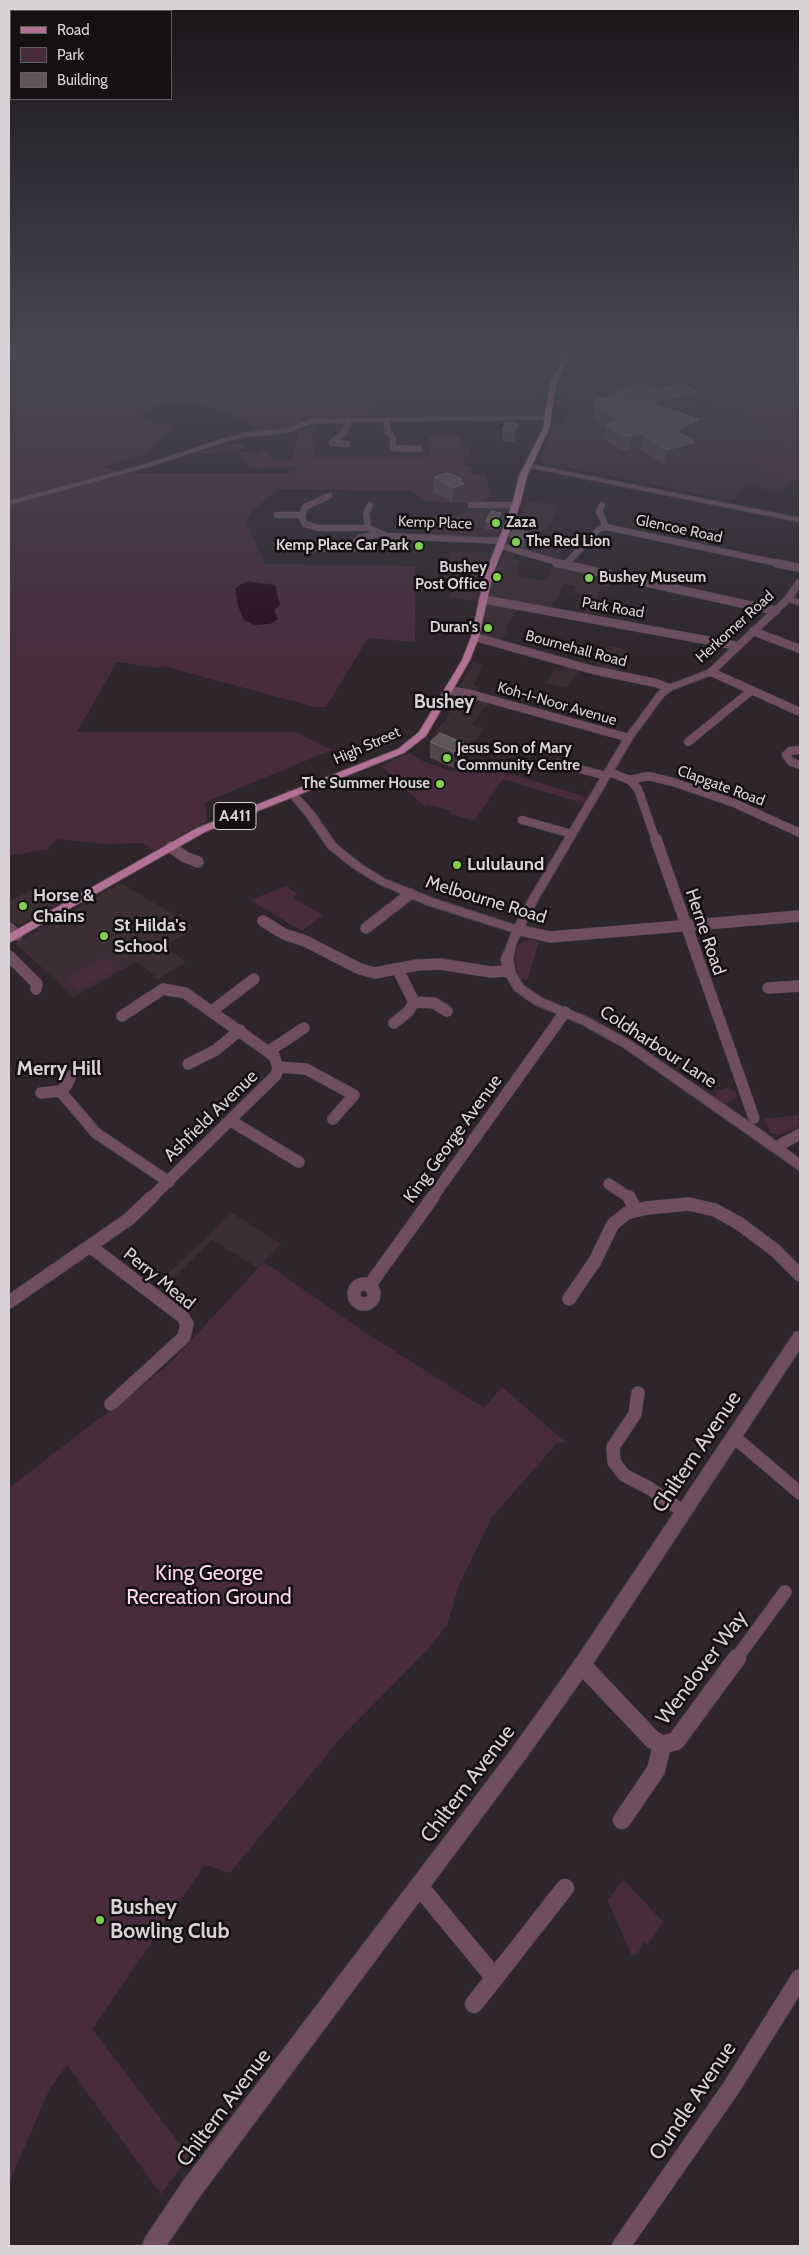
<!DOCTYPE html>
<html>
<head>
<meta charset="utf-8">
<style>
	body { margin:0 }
	#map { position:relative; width:809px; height:2255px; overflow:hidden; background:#2f262b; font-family:Cabin,sans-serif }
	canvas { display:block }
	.frame { position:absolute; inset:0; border:10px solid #d8d1d5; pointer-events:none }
	.legend { position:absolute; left:10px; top:10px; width:162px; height:90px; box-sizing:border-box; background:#151012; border:1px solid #635d60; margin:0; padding:6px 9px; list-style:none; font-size:15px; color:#d8d1d5 }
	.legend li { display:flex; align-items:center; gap:10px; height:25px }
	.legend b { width:25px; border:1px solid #635d60 }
</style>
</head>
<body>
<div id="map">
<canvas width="809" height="2255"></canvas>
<div class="frame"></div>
<ul class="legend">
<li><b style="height:6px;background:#b37197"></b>Road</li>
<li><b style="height:14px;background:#482c3c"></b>Park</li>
<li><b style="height:14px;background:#60555b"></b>Building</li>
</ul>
</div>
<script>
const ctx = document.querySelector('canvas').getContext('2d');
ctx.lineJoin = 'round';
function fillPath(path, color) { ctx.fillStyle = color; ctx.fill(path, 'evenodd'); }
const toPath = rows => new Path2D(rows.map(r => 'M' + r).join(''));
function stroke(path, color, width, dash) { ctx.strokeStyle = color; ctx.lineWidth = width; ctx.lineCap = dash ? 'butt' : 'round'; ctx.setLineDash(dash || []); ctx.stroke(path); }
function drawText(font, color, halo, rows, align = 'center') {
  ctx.font = font + ' Cabin,sans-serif'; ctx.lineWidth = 5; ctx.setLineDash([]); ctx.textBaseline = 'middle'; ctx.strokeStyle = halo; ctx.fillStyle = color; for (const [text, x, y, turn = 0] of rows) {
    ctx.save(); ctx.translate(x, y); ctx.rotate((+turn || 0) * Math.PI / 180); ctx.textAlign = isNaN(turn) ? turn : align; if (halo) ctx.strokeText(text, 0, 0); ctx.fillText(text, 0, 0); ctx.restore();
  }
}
fillPath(toPath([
	[476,350,554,362,541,392,540,410,526,414,372,418,380,388],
	[585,350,790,350,776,360,800,375,800,447,787,442,743,454,800,467,800,478,789,483,782,493,775,491,773,494,748,483,733,501,542,463,540,458,554,424,565,423,567,408,561,398,563,396,562,384],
	[526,501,562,505,557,511,550,526,537,533,534,539,537,539,536,541,564,547,554,559,509,544],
	[481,507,508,508,508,514,496,538,429,536,423,516,456,515],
	[708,526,723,529,716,540,711,539,707,546,697,544],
	[506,550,517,552,513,558,519,560,516,568,518,569,517,576,544,581,552,571,549,570,555,564,614,578,607,590,601,589,589,615,583,614,591,596,573,593,576,586,564,584,551,608,491,596,494,574],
	[451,552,492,553,475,601,451,598,451,584,456,581,455,563,447,562],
	[487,604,520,607,508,623,507,632,500,640,484,635],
	[609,646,628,650,618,673,595,667],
	[473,662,482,665,474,685,479,687,476,691,459,688],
	[566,665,580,670,566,688,546,683,556,669,562,671],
	[457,695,489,703,471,725,484,729,471,745,433,735,446,720],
	[43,883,64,901,23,923,16,924,9,920,9,902],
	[121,883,191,925,192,930,164,946,186,962,157,980,154,975,136,962,74,997,15,943],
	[232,1213,281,1244,258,1268,212,1240,161,1290,155,1286]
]), '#3d2d35');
fillPath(toPath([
	[9,350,476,350,554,362,545,380,535,371,529,362,516,362,513,365,506,389,509,402,507,404,501,403,497,393,491,389,493,370,486,367,472,367,466,369,463,387,460,388,380,388,372,418,302,419,295,426,287,428,258,432,248,421,207,407,172,404,159,405,139,415,171,428,170,432,155,443,145,454,103,467,119,471,9,500],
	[597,350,666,350,699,356,705,358,706,362,699,369,711,374,713,378,710,381,719,384,737,378,734,368,740,367,737,358,706,350,783,350,769,359,776,360,790,350,800,350,800,443,789,442,800,447,800,461,794,464,800,467,800,478,789,483,741,458,745,456,742,454,787,441,783,435,739,411,660,388,650,390,638,383,582,378],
	[315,426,315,430,309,436,314,439,317,443,312,457,430,457,428,436,460,436,462,446,468,446,470,457,464,457,465,466,471,466,471,475,486,475,490,495,484,503,452,503,424,501,412,491,277,489,250,514,246,521,265,564,415,566,415,642,368,638,326,707,315,707,163,666,159,668,117,662,77,732,295,732,332,750,205,802,207,821,153,851,143,843,104,844,57,839,48,849,9,856,9,505,132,473,291,473,298,467,250,468,239,453,253,451,258,455,261,454,260,452,266,451,272,459,291,461,299,431],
	[236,444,241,444,247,449,220,453,192,453],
	[409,753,422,761,454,772,462,764,515,775,586,797,582,803,503,779,474,821,450,814,452,811,427,804,425,807,381,766],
	[286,886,297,894,292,898,323,915,302,931,250,900],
	[526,940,535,940,538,944,528,979,525,980,520,978,517,969,515,958,517,946],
	[106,958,117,970,78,990,67,978],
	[727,1088,735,1091,737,1097,729,1102,721,1102,716,1098,716,1091],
	[800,1115,800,1126,779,1135,771,1133,764,1119],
	[264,1262,360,1329,484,1408,502,1387,565,1442,556,1444,492,1517,459,1585,447,1625,430,1647,343,1735,230,1873,205,1865,92,2029,189,2156,161,2194,67,2065,49,2090,9,2183,9,1488,166,1367],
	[623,1879,663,1922,648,1945,644,1942,639,1951,632,1956,608,1901]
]), '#482c3c');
fillPath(toPath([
	[247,581,275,585,280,605,274,610,278,619,270,624,255,625,244,620,238,606,235,588]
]), '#2a0e1f');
const minorFar4 = toPath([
	[387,421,387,430,393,438,393,448,419,449],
	[347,444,332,443,345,431,348,420],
	[329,496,305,507,302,518,305,524,319,528,368,528,387,536,503,541],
	[471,505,516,505],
	[602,505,599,511,606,527],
	[277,515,302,515],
	[368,528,366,513,370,505],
	[501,546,563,564],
	[289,549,356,548,356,541,359,538,379,534],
	[566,564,599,529,606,527,782,564]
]);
const minorFar3 = toPath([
	[557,563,776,611],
	[776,563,800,568],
	[482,599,738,646],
	[753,631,800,649],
	[475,637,593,670,656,683,669,688],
	[711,672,800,712],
	[448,690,471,694,629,738],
	[688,742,752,690],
	[800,750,790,751,786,755,791,762,800,765],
	[558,763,606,776],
	[609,772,630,780,638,789,656,841],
	[630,780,648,776,673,782,734,803,800,833],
	[522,820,572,834]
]);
const minorFar2 = toPath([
	[656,839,754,1118],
	[171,847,185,857,198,862],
	[263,921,284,934,305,941,360,969,375,973,417,965,440,964,491,972,509,971],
	[9,928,17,935],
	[366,928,410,894],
	[519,930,550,937,800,916],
	[9,956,37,984,36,989],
	[768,988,800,986],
	[414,1002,434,1003,447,1011],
	[212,1011,254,979],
	[122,1016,163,989,185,993,274,1056,278,1067,276,1075,151,1198],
	[394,1023,408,1012,414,1002,398,970],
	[269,1051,304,1028],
	[188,1064,216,1050,240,1030],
	[278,1067,306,1069,354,1095,333,1119],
	[60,1091,96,1133,169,1182],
	[41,1093,60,1091,66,1086,71,1076],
	[231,1121,299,1162],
	[776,1147,800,1134],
	[609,1184,630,1198],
	[432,1198,565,1012]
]);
const minorFar1 = toPath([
	[629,1197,636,1210],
	[91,1247,183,1317,187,1324,184,1337,111,1404],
	'354 1294a10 10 0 1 1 20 0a10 10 0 1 1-20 0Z',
	[369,1286,433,1197],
	[569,1299,595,1261,613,1224,627,1213,646,1208,689,1204,715,1210,740,1224,776,1251,800,1275],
	[9,1302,129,1219,152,1197],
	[638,1393,635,1414,613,1447,614,1462,624,1475,649,1488,684,1512],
	[734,1437,800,1493],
	[736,1659,785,1592]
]);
const minor = toPath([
	[582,1665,652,1739,662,1745,676,1741,737,1658],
	[622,1820,656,1770,662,1745],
	[419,1886,494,1977],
	[474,2004,565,1888],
	[621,2246,731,2088,800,1978]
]);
const tertiary = toPath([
	[549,416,552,418,551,419,313,423,286,433,245,437,227,441,151,466,9,505,9,501,147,464,223,439,245,433,285,429,312,419,549,416],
	[529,464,800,518,800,522,527,467,527,465,529,464],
	[797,580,800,580,800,587,793,598,800,600,800,605,789,602,714,674,672,690,664,696,633,738,538,900,516,944,513,959,515,971,523,985,542,998,589,1018,631,1041,757,1127,800,1159,800,1171,623,1047,581,1024,534,1004,515,991,503,971,501,959,512,932,427,905,377,883,353,868,328,848,306,816,287,793,289,791,295,791,314,812,336,844,361,864,385,879,435,899,515,925,528,900,624,738,658,692,666,686,708,670,785,597,797,580],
	[800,1331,800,1349,588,1671,526,1758,200,2196,166,2246,142,2246,145,2238,184,2180,514,1746,576,1659,795,1332,800,1331]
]);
const primary = toPath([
	[567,350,573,350,556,383,549,429,527,476,520,505,493,574,479,637,470,660,426,736,404,753,205,832,9,943,9,934,197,828,398,749,419,732,462,660,471,637,485,574,512,505,519,476,543,429,550,383,567,350]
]);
stroke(minorFar4, '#4a4146', 7);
stroke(minorFar3, '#4a4146', 9);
stroke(minorFar2, '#4a4146', 12);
stroke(minorFar1, '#4a4146', 14);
stroke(minor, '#4a4146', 19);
stroke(tertiary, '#4a4146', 2);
stroke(primary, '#4a4146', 2);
stroke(minorFar4, '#6f4e60', 6);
stroke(minorFar3, '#6f4e60', 8);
stroke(minorFar2, '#6f4e60', 11);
stroke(minorFar1, '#6f4e60', 13);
stroke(minor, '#6f4e60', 18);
fillPath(tertiary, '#6f4e60');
fillPath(primary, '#b37197');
fillPath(toPath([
	[658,390,696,391,694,405,673,411,699,419,696,433,688,438,692,456,664,464,640,449,629,451,619,449,604,438,605,426,594,419,594,415,593,414,595,400,614,395,615,391],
	[506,422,517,434,514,442,502,441,502,430],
	[434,477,461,483,464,499,452,503,434,492],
	[501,513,500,520,495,530,485,529,486,521],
	[510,536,528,539,524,548,510,543],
	[440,733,463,759,453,768,430,758,430,742]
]), '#51464c');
fillPath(toPath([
	[696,391,694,405,649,417,651,403],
	[699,419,696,433,674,445,677,431],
	[518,423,517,434,514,442,515,431],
	[642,434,640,449,629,451,631,436],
	[695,442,692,456,664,464,667,450],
	[462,479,461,485,464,484,464,499,452,503,453,488,458,480],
	[501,513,500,520,495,530,495,523],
	[529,532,528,539,524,548,525,540],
	[464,743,463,759,453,768,454,752]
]), '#3d3339');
const building = toPath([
	[645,383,658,390,682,383,696,391,651,403,699,419,677,431,695,442,667,450,642,434,631,436,621,435,605,424,619,420,595,405,600,403,595,400,620,394,615,391,645,383],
	[506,422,518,423,515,431,502,430,506,422],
	[446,473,452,474,462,479,458,480,464,484,453,488,434,477,446,473],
	[491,511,501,513,495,523,486,521,491,511],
	[513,530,529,532,525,540,510,536,513,530],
	[440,733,464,743,454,752,430,742,440,733]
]);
fillPath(building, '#60555b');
stroke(building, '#72696e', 1);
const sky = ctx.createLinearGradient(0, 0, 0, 665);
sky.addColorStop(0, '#1a1518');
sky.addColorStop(0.53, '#474755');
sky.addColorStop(1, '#47475500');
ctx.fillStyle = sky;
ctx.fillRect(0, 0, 809, 665);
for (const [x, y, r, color] of [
	[496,523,5,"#81d050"],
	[516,542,5,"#81d050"],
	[419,546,5,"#81d050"],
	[497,577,5,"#81d050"],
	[589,578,5,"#81d050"],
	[488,628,5,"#81d050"],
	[447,758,5,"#81d050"],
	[440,784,5,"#81d050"],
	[457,865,5,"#81d050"],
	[23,906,5,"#81d050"],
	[104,936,5,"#81d050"],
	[100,1920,5,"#81d050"]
]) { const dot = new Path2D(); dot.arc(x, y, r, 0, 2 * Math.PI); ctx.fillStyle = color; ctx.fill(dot); stroke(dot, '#151012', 2); }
drawText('15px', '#d8d1d5', '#151012', [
	["Kemp Place",435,523,2],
	["Glencoe Road",679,529,12],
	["Park Road",613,608,10],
	["Herkomer Road",735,627,-42],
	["Bournehall Road",576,649,15],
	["Koh-I-Noor Avenue",557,704,16],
	["High Street",367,746,-24],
	["Clapgate Road",721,786,20]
]);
drawText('bold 15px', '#d8d1d5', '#151012', [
	["Zaza",506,523],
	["The Red Lion",526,542],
	["Kemp Place Car Park",409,546,"right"],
	["Bushey",487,568,"right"],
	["Post Office",487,585,"right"],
	["Bushey Museum",599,578],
	["Duran's",478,628,"right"],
	["Jesus Son of Mary",457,749],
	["Community Centre",457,766],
	["The Summer House",430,784,"right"]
], 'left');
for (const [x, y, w] of [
	[235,816,42]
]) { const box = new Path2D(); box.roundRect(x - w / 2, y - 13.5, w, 27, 4); ctx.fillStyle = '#151012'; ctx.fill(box); stroke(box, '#d8d1d5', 1); }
drawText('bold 16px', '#d8d1d5', null, [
	["A411",235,816]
]);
drawText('bold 18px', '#d8d1d5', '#151012', [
	["Lululaund",467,865],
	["Horse &",33,896],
	["Chains",33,917],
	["St Hilda's",114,926],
	["School",114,947]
], 'left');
drawText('18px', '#d8d1d5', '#151012', [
	["Melbourne Road",486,900,17],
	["Herne Road",705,932,71],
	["Coldharbour Lane",658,1047,33],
	["Ashfield Avenue",211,1116,-44],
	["King George Avenue",453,1139,-54],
	["Perry Mead",159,1279,39]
]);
drawText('bold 19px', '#d8d1d5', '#151012', [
	["Bushey",444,702]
]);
drawText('bold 20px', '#d8d1d5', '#151012', [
	["Merry Hill",59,1069]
]);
drawText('21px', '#d8d1d5', '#151012', [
	["Chiltern Avenue",697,1452,-56],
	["Wendover Way",702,1668,-53],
	["Chiltern Avenue",468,1784,-53],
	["Oundle Avenue",693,2101,-56],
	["Chiltern Avenue",224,2108,-53]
]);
drawText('21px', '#fcd5e9', '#151012', [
	["King George",209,1574],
	["Recreation Ground",209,1598]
]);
drawText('bold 21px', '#d8d1d5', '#151012', [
	["Bushey",110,1908],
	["Bowling Club",110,1932]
], 'left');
</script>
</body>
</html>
